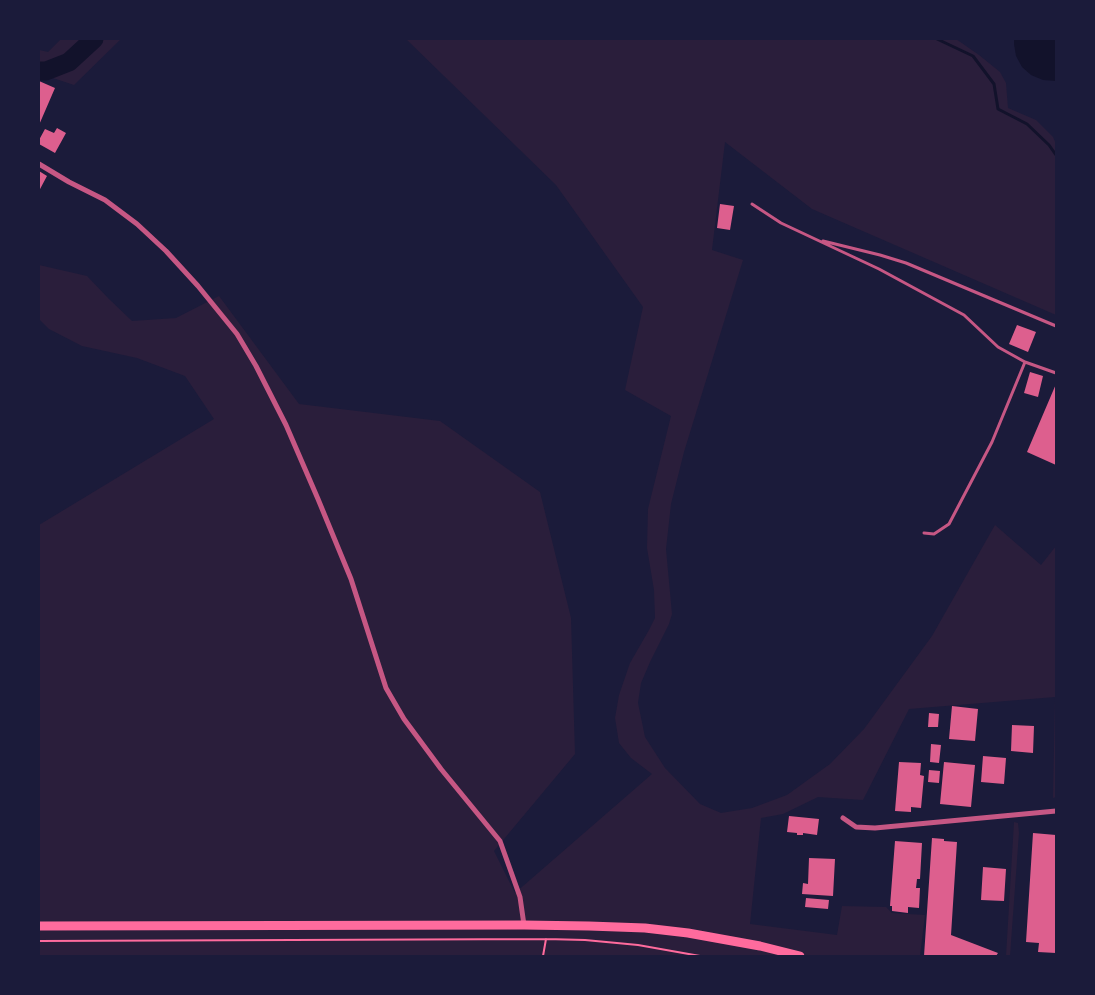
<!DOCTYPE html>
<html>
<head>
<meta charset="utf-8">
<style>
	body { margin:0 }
	#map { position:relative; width:1095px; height:995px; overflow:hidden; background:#1b1b3a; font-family:Bitter,serif }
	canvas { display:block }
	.frame { position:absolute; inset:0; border:40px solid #1b1b3a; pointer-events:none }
</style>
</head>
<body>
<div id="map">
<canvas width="1095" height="995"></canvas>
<div class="frame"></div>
</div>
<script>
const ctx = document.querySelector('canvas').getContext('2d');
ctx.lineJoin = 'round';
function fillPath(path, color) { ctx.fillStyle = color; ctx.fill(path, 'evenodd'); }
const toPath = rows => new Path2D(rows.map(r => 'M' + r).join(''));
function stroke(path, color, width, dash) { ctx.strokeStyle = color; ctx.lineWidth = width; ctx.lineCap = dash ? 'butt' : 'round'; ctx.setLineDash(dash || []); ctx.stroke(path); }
fillPath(toPath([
	[61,39,121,39,74,85,50,77,39,78,39,50,48,52],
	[406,39,956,39,979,55,1000,72,1006,83,1008,108,1036,120,1053,137,1056,144,1056,315,812,209,725,142,712,250,743,260,684,452,671,504,666,549,672,614,669,624,650,662,641,683,638,703,645,737,665,768,700,804,721,813,752,808,787,795,830,764,864,729,932,636,995,525,1041,565,1056,546,1056,797,1053,798,1055,697,909,709,863,800,818,797,783,814,761,818,750,924,837,935,842,906,886,907,892,913,925,915,920,956,39,956,39,525,214,419,185,376,137,358,82,346,49,329,39,319,39,265,87,276,109,299,132,321,176,318,219,296,299,404,440,421,540,492,571,618,575,754,494,851,515,893,652,774,631,758,619,743,615,718,619,695,630,663,649,630,655,618,654,590,647,548,648,509,671,416,625,390,643,307,556,185],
	[1014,822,1018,823,1019,833,1010,956,1006,956]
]), '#2a1e3b');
fillPath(toPath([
	[1014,39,1056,39,1056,81,1043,80,1031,75,1022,67,1016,56,1014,44]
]), '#12122b');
stroke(toPath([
	[937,39,973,56,994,84,998,109,1027,124,1049,145,1056,155]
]), '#12122b', 3);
stroke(toPath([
	[39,71,46,71,69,62,94,39]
]), '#12122b', 19);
fillPath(toPath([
	[39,81,55,88,39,125],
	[57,128,66,133,55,153,39,144,39,140,45,129,54,133],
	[39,171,47,176,39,191],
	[720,204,734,206,730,230,717,228],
	[1017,325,1036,332,1028,352,1009,344],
	[1030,372,1043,376,1038,397,1024,393],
	[1056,384,1056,465,1027,452],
	[952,706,978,709,975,741,949,739],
	[929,713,939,714,938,727,928,727],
	[1012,725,1034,726,1033,753,1011,751],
	[931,744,941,745,939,763,930,762],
	[983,756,1006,758,1004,784,981,782],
	[899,762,921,763,920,775,924,776,921,808,911,807,911,812,895,811],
	[944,762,975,765,971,807,940,804],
	[929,770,940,771,939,783,928,782],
	[789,816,819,819,817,835,803,833,803,835,797,835,797,833,787,832],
	[1033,833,1056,835,1056,953,1038,952,1039,943,1026,942],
	[932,838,944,839,944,841,957,842,951,935,998,953,996,956,924,956],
	[895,841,922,843,920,879,917,879,916,888,920,888,919,908,908,907,908,913,892,911,892,906,890,906],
	[809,858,835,859,833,896,802,894,803,883,808,884],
	[983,867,1006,869,1004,901,981,900],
	[806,898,829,900,828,909,805,907]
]), '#dd5f8e');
stroke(toPath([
	[39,42,39,39],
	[39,941,546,939,585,940,638,945,700,956],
	[543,956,546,939]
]), '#ff6b9d', 2);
stroke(toPath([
	[752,204,781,223,879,269,964,315,998,347,1025,362,1056,373],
	[823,241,880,255,906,263,1056,326],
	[924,533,934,534,949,524,992,442,1025,362]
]), '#c65784', 3);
stroke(toPath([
	[39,164,69,182,105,200,137,224,166,251,198,286,237,334,256,366,286,425,318,499,351,579,386,688,404,719,441,769,500,841,520,897,524,925],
	[843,818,856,827,875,828,1056,811]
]), '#c65784', 5);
stroke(toPath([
	[39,926,524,925,589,926,645,928,688,933,760,946,800,956]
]), '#ff6b9d', 9);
</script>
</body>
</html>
